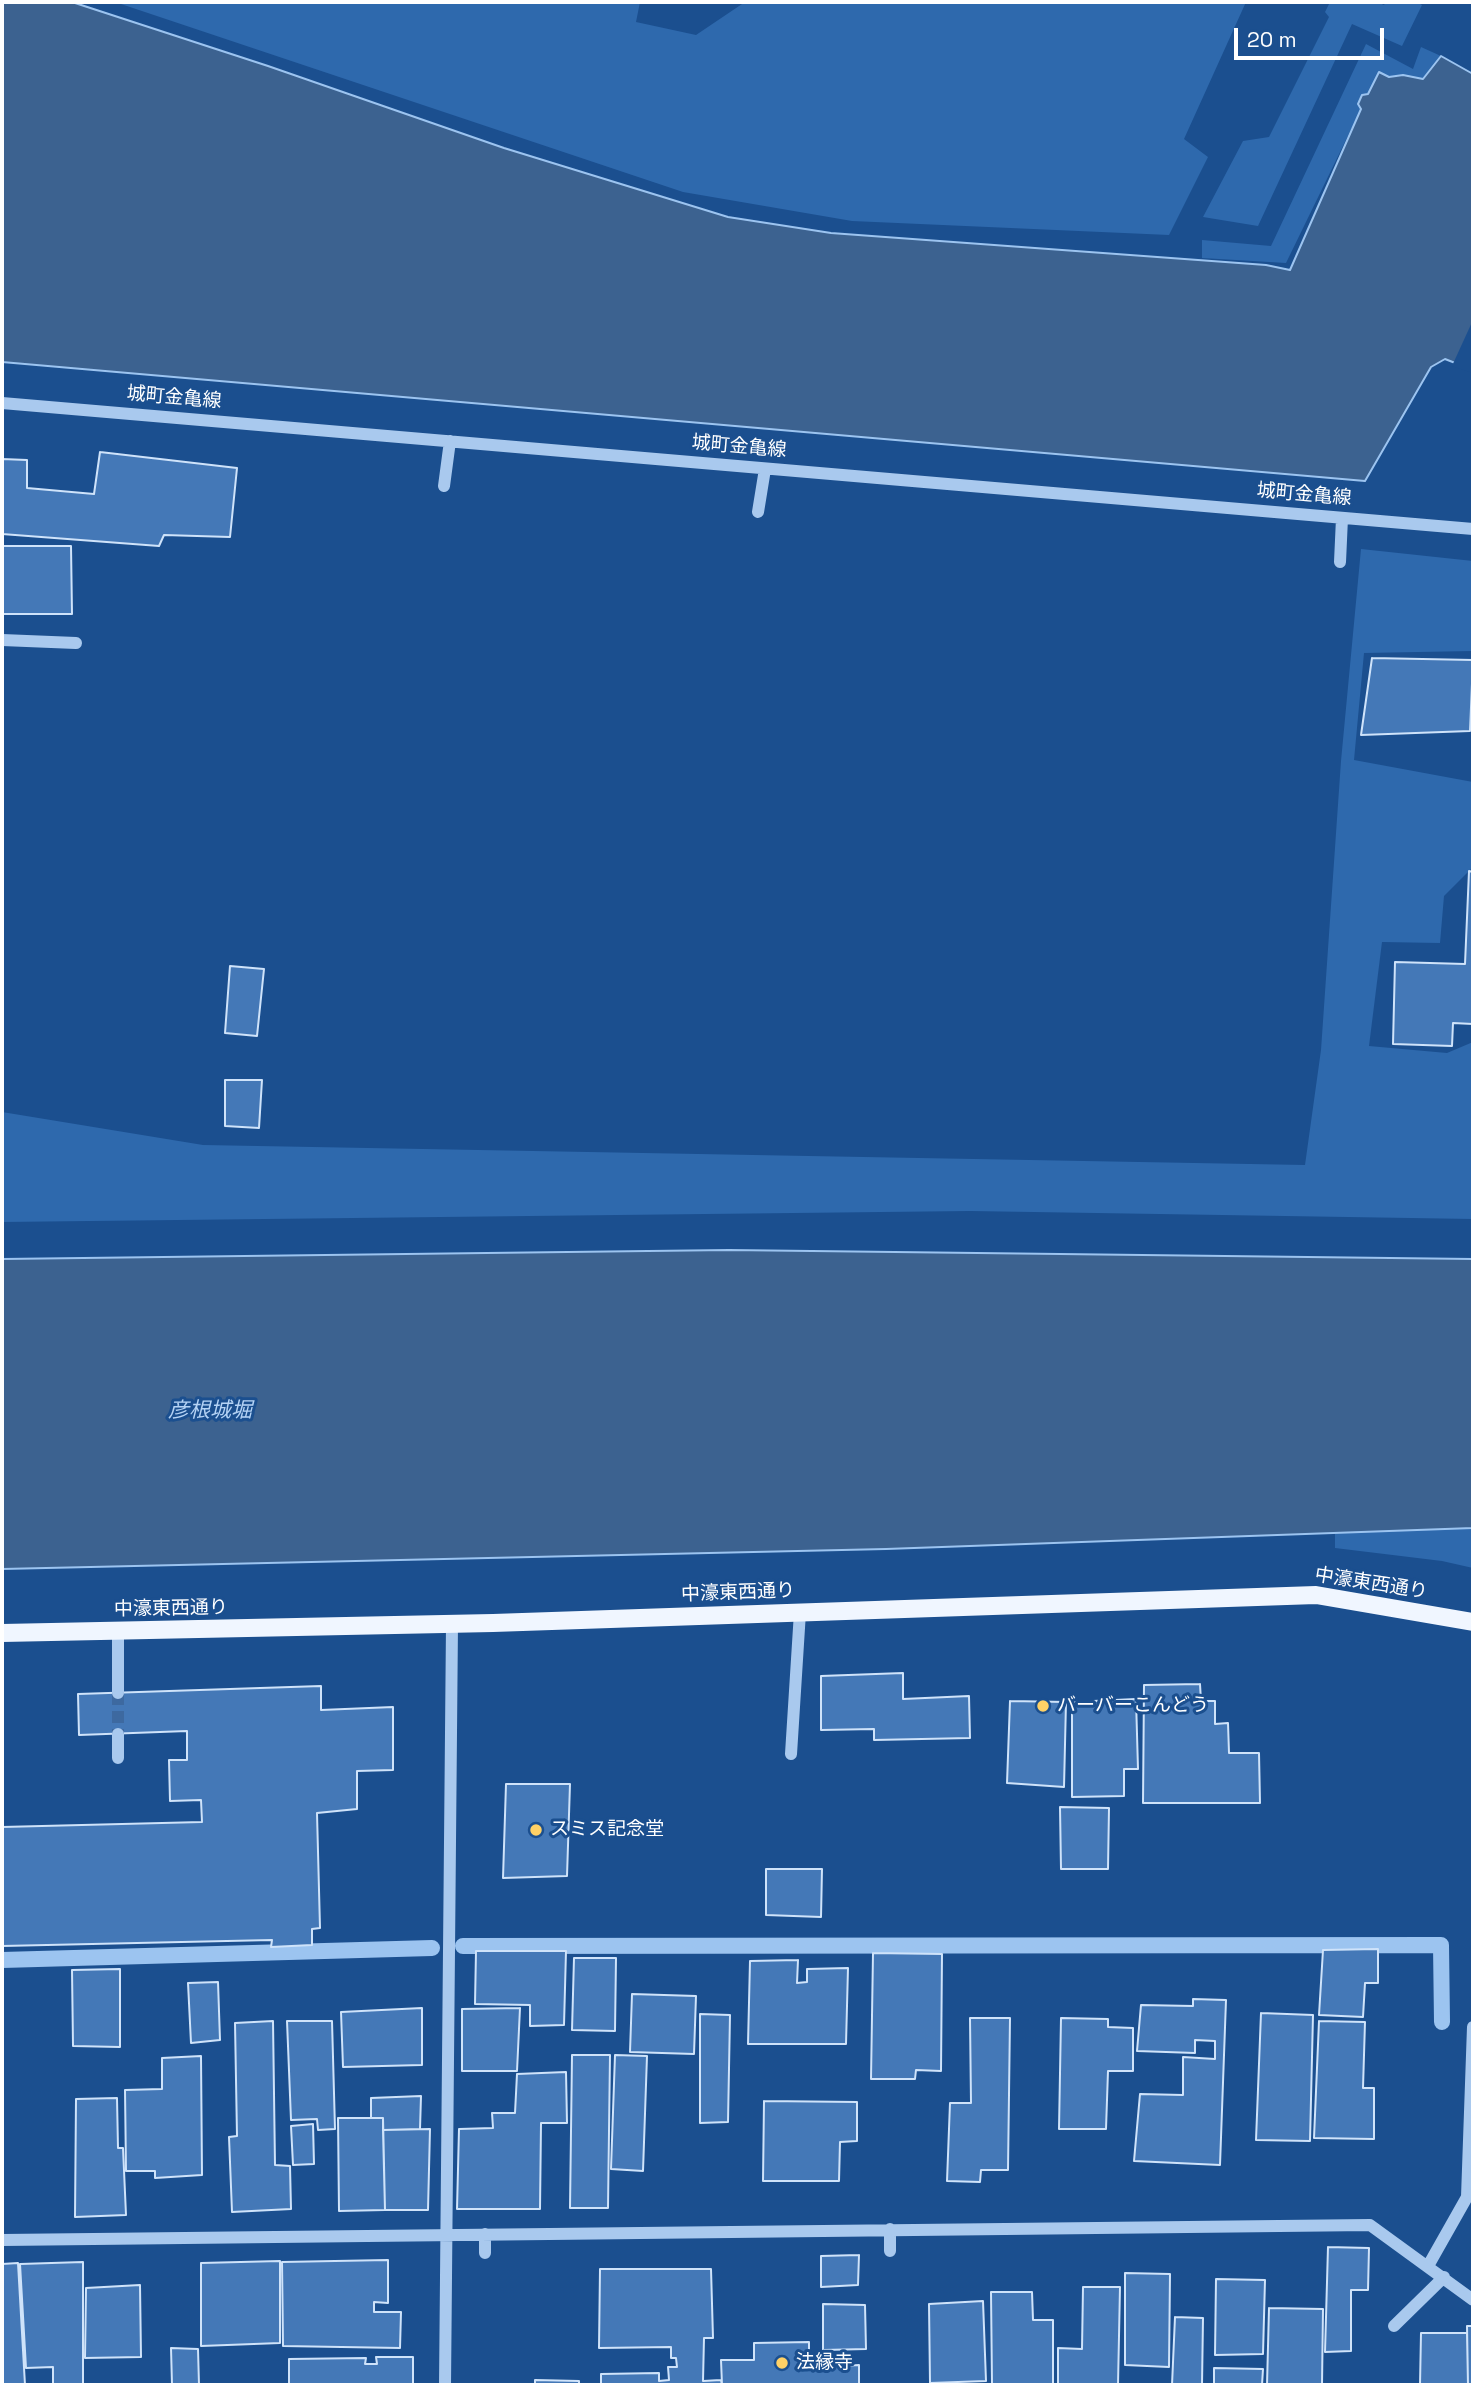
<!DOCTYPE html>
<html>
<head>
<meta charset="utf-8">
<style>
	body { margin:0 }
	#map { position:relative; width:1475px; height:2387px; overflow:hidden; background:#1b4f8f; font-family:"Space Grotesk",sans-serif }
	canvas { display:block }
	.frame { position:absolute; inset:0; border:4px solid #fff; pointer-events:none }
	.scale { position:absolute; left:1234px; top:28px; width:150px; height:32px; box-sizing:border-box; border:4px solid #fff; border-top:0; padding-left:9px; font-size:21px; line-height:24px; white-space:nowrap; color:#fff; -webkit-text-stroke:5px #1b4f8f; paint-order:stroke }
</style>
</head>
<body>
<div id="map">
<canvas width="1475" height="2387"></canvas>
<div class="frame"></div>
<div class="scale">20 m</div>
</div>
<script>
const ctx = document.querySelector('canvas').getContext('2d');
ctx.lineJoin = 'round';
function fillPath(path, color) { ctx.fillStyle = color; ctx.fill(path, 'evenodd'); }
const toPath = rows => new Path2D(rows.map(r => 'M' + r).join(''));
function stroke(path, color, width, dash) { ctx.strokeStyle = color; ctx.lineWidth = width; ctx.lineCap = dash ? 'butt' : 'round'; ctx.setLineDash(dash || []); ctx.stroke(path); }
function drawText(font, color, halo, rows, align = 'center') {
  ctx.font = font + ' "Space Grotesk","Noto Sans JP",sans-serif'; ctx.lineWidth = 6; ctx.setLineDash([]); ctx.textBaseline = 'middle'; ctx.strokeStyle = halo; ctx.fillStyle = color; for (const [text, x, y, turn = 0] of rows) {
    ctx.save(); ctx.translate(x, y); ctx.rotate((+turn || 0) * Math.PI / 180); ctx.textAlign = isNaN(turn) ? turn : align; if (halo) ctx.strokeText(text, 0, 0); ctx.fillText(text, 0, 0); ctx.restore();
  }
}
fillPath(toPath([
	[115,2,640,2,636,22,696,35,745,2,1246,2,1184,139,1208,157,1169,235,852,221,683,192],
	[1330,2,1377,2,1384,5,1386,2,1416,2,1422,5,1402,46,1352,24,1258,226,1203,217,1243,141,1269,137,1329,17,1325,12],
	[1366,44,1413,69,1421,47,1441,56,1423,79,1403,75,1389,77,1378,73,1368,95,1358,104,1361,109,1286,263,1202,258,1202,240,1271,246],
	[1361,549,1473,561,1473,651,1364,653,1354,760,1473,782,1473,867,1444,896,1440,943,1382,942,1369,1046,1447,1053,1473,1042,1473,1219,970,1211,2,1222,2,1112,203,1145,1305,1165,1321,1050,1341,761],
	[1473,1528,1473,1568,1442,1561,1335,1548,1335,1533]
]), '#2e69ad');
const water = toPath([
	[2,2,72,2,268,66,504,148,728,217,831,233,1266,265,1290,270,1361,109,1358,104,1362,95,1368,94,1379,72,1389,77,1403,75,1423,79,1441,56,1473,74,1473,370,1445,359,1431,367,1365,481,2,362,2,2],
	[729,1250,1473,1259,1473,1528,886,1549,2,1569,2,1259,729,1250]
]);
fillPath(water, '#3c6290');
stroke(water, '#9cc4f0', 2);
fillPath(toPath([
	[1473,320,1473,373,1452,366]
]), '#1b4f8f');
stroke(toPath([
	[463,1946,1441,1945,1442,2022],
	[2,1960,432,1948]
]), '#9cc4f0', 16);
const building = toPath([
	[100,452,237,468,230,537,164,535,159,546,2,534,2,459,27,460,27,488,94,494,100,452],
	[2,546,71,546,72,614,2,614,2,546],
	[1372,658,1473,660,1470,731,1361,735,1372,658],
	[1469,871,1473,872,1473,1024,1453,1023,1452,1046,1393,1044,1395,962,1465,964,1469,871],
	[230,966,264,969,257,1036,225,1033,230,966],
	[225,1080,262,1080,259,1128,225,1126,225,1080],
	[903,1673,903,1699,969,1696,970,1738,874,1740,874,1729,821,1730,821,1676,903,1673],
	[1200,1684,1201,1701,1215,1701,1215,1724,1228,1723,1229,1753,1259,1753,1260,1803,1143,1803,1144,1685,1200,1684],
	[321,1686,321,1710,393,1707,393,1770,357,1771,357,1809,317,1813,320,1928,312,1929,312,1945,271,1947,272,1940,2,1946,2,1827,202,1822,201,1800,170,1801,169,1760,187,1760,187,1731,79,1735,78,1694,321,1686],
	[1136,1699,1138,1769,1124,1769,1124,1796,1072,1797,1072,1702,1136,1699],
	[1010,1701,1066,1702,1064,1787,1007,1783,1010,1701],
	[506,1784,570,1784,567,1876,503,1878,506,1784],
	[1060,1807,1109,1808,1108,1869,1061,1869,1060,1807],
	[766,1869,822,1869,821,1917,766,1915,766,1869],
	[1378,1949,1378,1983,1365,1983,1363,2017,1319,2015,1323,1950,1378,1949],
	[476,1951,566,1951,564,2025,530,2026,530,2005,475,2004,476,1951],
	[873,1953,942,1954,941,2071,916,2070,915,2079,871,2079,873,1953],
	[574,1958,616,1958,615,2031,572,2030,574,1958],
	[798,1960,797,1983,807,1982,807,1969,848,1968,846,2044,748,2044,750,1961,798,1960],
	[120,1969,120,2047,73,2046,72,1970,120,1969],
	[218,1982,220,2040,191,2043,188,1983,218,1982],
	[632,1994,696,1996,694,2054,630,2052,632,1994],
	[1193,1999,1226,2000,1220,2165,1134,2161,1140,2094,1183,2095,1183,2057,1215,2059,1215,2041,1195,2040,1195,2053,1137,2051,1141,2005,1193,2006,1193,1999],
	[422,2008,422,2065,343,2067,341,2012,422,2008],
	[520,2008,517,2071,462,2071,462,2009,520,2008],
	[1261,2013,1313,2015,1310,2141,1256,2140,1261,2013],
	[700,2014,730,2015,728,2122,700,2123,700,2014],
	[970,2018,1010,2018,1008,2170,981,2170,980,2182,947,2181,950,2103,971,2103,970,2018],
	[1061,2018,1108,2019,1108,2027,1133,2028,1133,2071,1108,2071,1106,2129,1059,2129,1061,2018],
	[273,2021,275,2165,290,2166,291,2209,232,2212,229,2137,237,2136,235,2023,273,2021],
	[287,2021,332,2021,335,2129,318,2130,317,2119,291,2120,287,2021],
	[1319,2021,1365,2022,1363,2088,1374,2088,1374,2139,1314,2138,1319,2021],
	[572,2055,610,2055,608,2208,570,2208,572,2055],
	[615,2055,647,2056,643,2171,611,2169,615,2055],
	[201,2056,202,2175,155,2178,155,2171,126,2171,125,2090,162,2089,162,2058,201,2056],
	[566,2072,567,2123,541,2123,540,2209,457,2209,459,2129,493,2128,492,2113,515,2113,517,2074,566,2072],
	[421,2096,420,2129,383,2130,383,2118,371,2118,371,2098,421,2096],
	[117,2098,118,2148,123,2148,126,2215,75,2217,76,2099,117,2098],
	[764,2101,857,2102,857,2141,840,2142,839,2181,763,2181,764,2101],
	[338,2118,383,2118,385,2210,339,2211,338,2118],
	[313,2124,314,2164,293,2165,291,2126,313,2124],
	[430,2129,428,2210,385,2210,383,2130,430,2129],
	[1328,2247,1369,2248,1368,2290,1351,2290,1351,2351,1325,2352,1328,2247],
	[859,2255,858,2285,821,2287,821,2256,859,2255],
	[388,2260,388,2303,374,2302,374,2312,401,2312,400,2348,283,2346,282,2262,388,2260],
	[280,2261,280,2343,201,2346,201,2263,280,2261],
	[83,2262,83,2385,53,2385,53,2367,26,2368,20,2264,83,2262],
	[18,2263,25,2385,2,2385,2,2264,18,2263],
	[600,2269,711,2269,713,2338,704,2338,703,2381,721,2380,722,2385,601,2385,601,2374,659,2373,659,2381,669,2380,668,2367,677,2367,676,2358,671,2358,671,2347,599,2348,600,2269],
	[1125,2273,1170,2274,1169,2367,1125,2365,1125,2273],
	[1216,2279,1265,2280,1263,2354,1215,2355,1216,2279],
	[140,2285,141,2357,85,2358,86,2288,140,2285],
	[1083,2287,1120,2287,1118,2385,1058,2385,1058,2348,1082,2349,1083,2287],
	[991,2292,1032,2292,1033,2320,1053,2320,1053,2385,992,2385,991,2292],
	[983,2301,986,2381,930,2383,929,2304,983,2301],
	[823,2304,865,2305,866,2349,823,2350,823,2304],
	[1269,2308,1323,2309,1322,2385,1267,2385,1269,2308],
	[1175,2317,1203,2318,1202,2385,1172,2385,1175,2317],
	[1467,2326,1473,2326,1473,2385,1468,2385,1467,2326],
	[1421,2333,1467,2333,1468,2385,1420,2385,1421,2333],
	[809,2342,809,2358,843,2358,843,2366,859,2365,859,2385,722,2385,721,2360,754,2360,754,2343,809,2342],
	[171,2348,198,2349,199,2385,172,2385,171,2348],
	[376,2357,413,2357,413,2385,289,2385,289,2359,366,2358,365,2364,377,2364,376,2357],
	[1214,2368,1263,2369,1262,2385,1214,2385,1214,2368],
	[535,2380,579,2381,579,2385,535,2385,535,2380]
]);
fillPath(building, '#4478b7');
stroke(building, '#cfe3fa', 2);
stroke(toPath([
	[118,1693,118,1734]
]), '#3d69a0', 12, [12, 6]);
stroke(toPath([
	[2,403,1473,529],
	[444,486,450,441],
	[758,512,765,469],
	[1340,562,1342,518],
	[2,640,76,643],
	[118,1631,118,1693],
	[791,1754,800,1612],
	[118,1758,118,1734],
	[890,2229,890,2251],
	[2,2240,1370,2225,1473,2300],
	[485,2253,485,2234],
	[1428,2266,1467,2197,1473,2027],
	[1394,2326,1444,2277],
	[445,2385,452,1624]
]), '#a9c9ee', 12);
stroke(toPath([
	[2,1633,493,1623,1316,1595,1473,1622]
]), '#f0f6ff', 18);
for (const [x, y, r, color] of [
	[1043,1706,7,"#ffd166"],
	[536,1830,7,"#ffd166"],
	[782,2363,7,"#ffd166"]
]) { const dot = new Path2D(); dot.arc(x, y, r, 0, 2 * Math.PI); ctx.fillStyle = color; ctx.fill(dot); stroke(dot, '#1b4f8f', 2.5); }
drawText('19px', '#fff', '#1b4f8f', [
	["城町金亀線",174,398,5],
	["城町金亀線",739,447,5],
	["城町金亀線",1304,495,5],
	["中濠東西通り",1371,1584,9],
	["中濠東西通り",738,1593,-2],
	["中濠東西通り",171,1609,-1]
]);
drawText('19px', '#fff', '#1b4f8f', [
	["バーバーこんどう",1057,1706],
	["スミス記念堂",550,1830],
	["法縁寺",796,2363]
], 'left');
drawText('italic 21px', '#b5d3f5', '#1b4f8f', [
	["彦根城堀",210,1411]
]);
</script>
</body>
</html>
